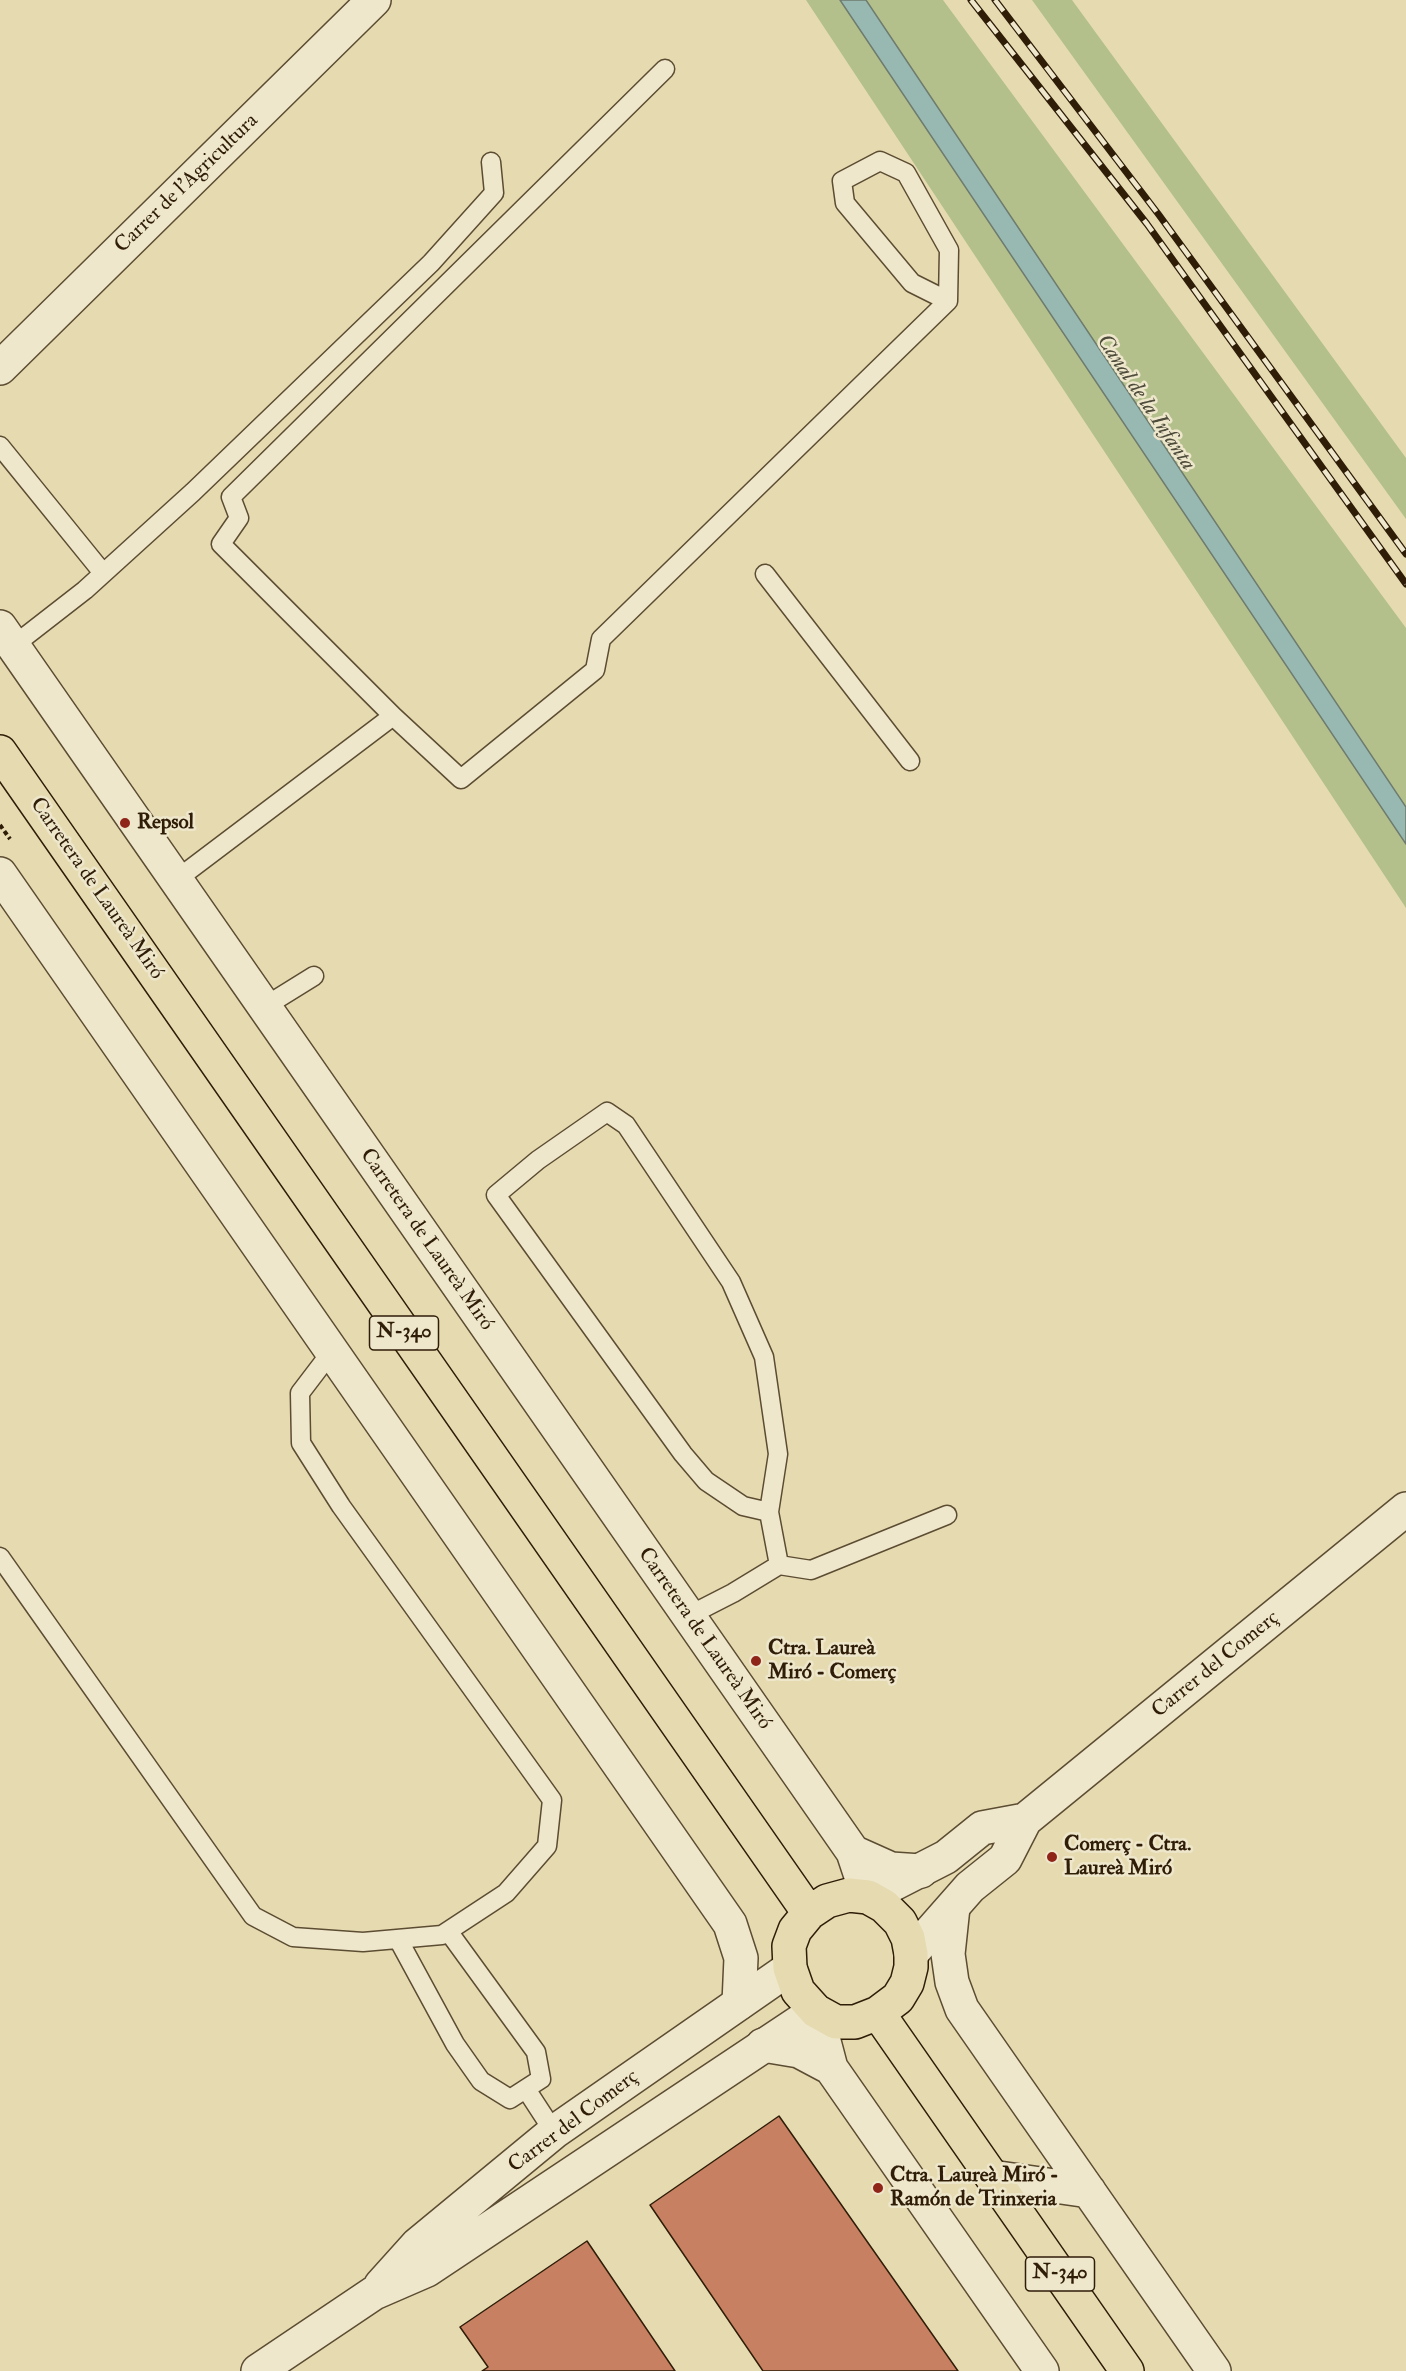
<!DOCTYPE html>
<html>
<head>
<meta charset="utf-8">
<style>
	body { margin:0 }
	canvas { display:block; background:#e5dab0 }
</style>
</head>
<body>
<canvas width="1406" height="2371"></canvas>
<script>
const ctx = document.querySelector('canvas').getContext('2d');
ctx.lineJoin = 'round';
function fillPath(path, color) { ctx.fillStyle = color; ctx.fill(path, 'evenodd'); }
const toPath = rows => new Path2D(rows.map(r => 'M' + r).join(''));
function stroke(path, color, width, dash) { ctx.strokeStyle = color; ctx.lineWidth = width; ctx.lineCap = dash ? 'butt' : 'round'; ctx.setLineDash(dash || []); ctx.stroke(path); }
function drawText(font, color, halo, rows, align = 'center') {
  ctx.font = font + ' "IM FELL Double Pica",serif'; ctx.lineWidth = 5; ctx.setLineDash([]); ctx.textBaseline = 'middle'; ctx.strokeStyle = halo; ctx.fillStyle = color; for (const [text, x, y, turn = 0] of rows) {
    ctx.save(); ctx.translate(x, y); ctx.rotate((+turn || 0) * Math.PI / 180); ctx.textAlign = isNaN(turn) ? turn : align; if (halo) ctx.strokeText(text, 0, 0); ctx.fillText(text, 0, 0); ctx.restore();
  }
}
fillPath(toPath([
	[806,0,840,0,1406,844,1406,908],
	[866,0,943,0,1406,628,1406,807],
	[1032,0,1072,0,1406,458,1406,519]
]), '#b3c08c');
const water = toPath([
	[840,0,866,0,1406,807,1406,844,840,0]
]);
fillPath(water, '#98b9b2');
stroke(water, '#6e7b6e', 1.5);
const building = toPath([
	[779,2116,958,2371,763,2371,650,2205,779,2116],
	[587,2241,675,2371,482,2371,488,2367,460,2327,587,2241]
]);
fillPath(building, '#c78062');
stroke(building, '#2f1d08', 1.5);
const service = toPath([
	[0,446,103,573],
	[765,574,910,761],
	[13,646,85,590,193,492,431,263,494,193,491,162],
	[393,716,221,544,239,518,231,497,665,69],
	[176,880,393,716,461,779,595,670,601,639,948,301,949,250,906,173,880,161,842,181,845,203,912,283,948,301],
	[264,1007,314,976],
	[769,1512,743,1506,706,1481,683,1454,496,1195,538,1160,607,1112,626,1125,731,1282,764,1357,778,1454,769,1512,779,1565],
	[0,1557,253,1916,293,1937,363,1942,442,1935,506,1893,547,1846,552,1800,341,1506,301,1443,300,1393,332,1351],
	[688,1616,733,1593,779,1565,811,1570,947,1515],
	[398,1939,455,2044,481,2081,510,2099,541,2079,536,2052,448,1931],
	[526,2089,554,2132]
]);
const minor = toPath([
	[0,368,374,0],
	[0,627,853,1852,868,1897],
	[0,874,730,1924,741,1958,739,2003],
	[853,1852,891,1869,921,1871],
	[953,1907,948,1954,952,1982,962,2009,1214,2371],
	[816,2011,831,2068,1042,2371],
	[763,2045,799,2051,831,2068],
	[992,2177,1089,2191]
]);
const tertiary = toPath([
	[868,1897,946,1857,982,1828,1025,1820],
	[911,1954,970,1887,1005,1859,1025,1820,1406,1509],
	[381,2285,417,2245,554,2132,790,1968],
	[258,2371,374,2293,427,2270,816,2011]
]);
const primary = toPath([
	[0,752,809,1913],
	[849,1895,868,1897,884,1906,900,1922,908,1938,911,1954,911,1967,907,1983,898,1998,878,2013,855,2022,836,2022,816,2011,798,1991,790,1968,789,1946,795,1930,809,1913,827,1901,849,1895],
	[878,2013,1127,2371]
]);
stroke(service, '#5c4c32', 21);
stroke(minor, '#5c4c32', 36);
stroke(tertiary, '#5c4c32', 36);
stroke(primary, '#2f1d08', 36);
stroke(toPath([
	[0,825,10,839]
]), '#2f1d08', 4, [4.5, 3]);
stroke(service, '#eee7cc', 18);
stroke(minor, '#eee7cc', 33);
stroke(tertiary, '#eee7cc', 33);
stroke(primary, '#e5dab0', 33);
const rail = toPath([
	[971,0,1147,224,1406,584],
	[995,0,1159,215,1406,554]
]);
stroke(rail, '#2f1d08', 7);
stroke(rail, '#eee7cc', 4.5, [14]);
for (const [x, y, r, color] of [
	[125,823,6,"#8f2418"],
	[756,1661,6,"#8f2418"],
	[1052,1857,6,"#8f2418"],
	[878,2188,6,"#8f2418"]
]) { const dot = new Path2D(); dot.arc(x, y, r, 0, 2 * Math.PI); ctx.fillStyle = color; ctx.fill(dot); stroke(dot, '#eee7cc', 2); }
for (const [x, y, w] of [
	[404,1333,69],
	[1060,2274,69]
]) { const box = new Path2D(); box.roundRect(x - w / 2, y - 17, w, 34, 4.5); ctx.fillStyle = '#eee7cc'; ctx.fill(box); stroke(box, '#2f1d08', 1.5); }
drawText('bold 20px', '#2f1d08', null, [
	["N-340",404,1333],
	["N-340",1060,2274]
]);
drawText('21px', '#2f1d08', '#eee7cc', [
	["Carrer de l'Agricultura",187,184,-44],
	["Carretera de Laureà Miró",96,889,55],
	["Carretera de Laureà Miró",426,1240,55],
	["Carretera de Laureà Miró",704,1639,55],
	["Carrer del Comerç",1216,1665,-39],
	["Carrer del Comerç",574,2122,-37]
]);
drawText('bold 21px', '#2f1d08', '#eee7cc', [
	["Repsol",137,823],
	["Ctra. Laureà",768,1649],
	["Miró - Comerç",768,1673],
	["Comerç - Ctra.",1064,1845],
	["Laureà Miró",1064,1869],
	["Ctra. Laureà Miró -",890,2176],
	["Ramón de Trinxeria",890,2200]
], 'left');
drawText('italic 22px', '#4e4c3b', '#eee7cc', [
	["Canal de la Infanta",1145,403,56]
]);
</script>
</body>
</html>
